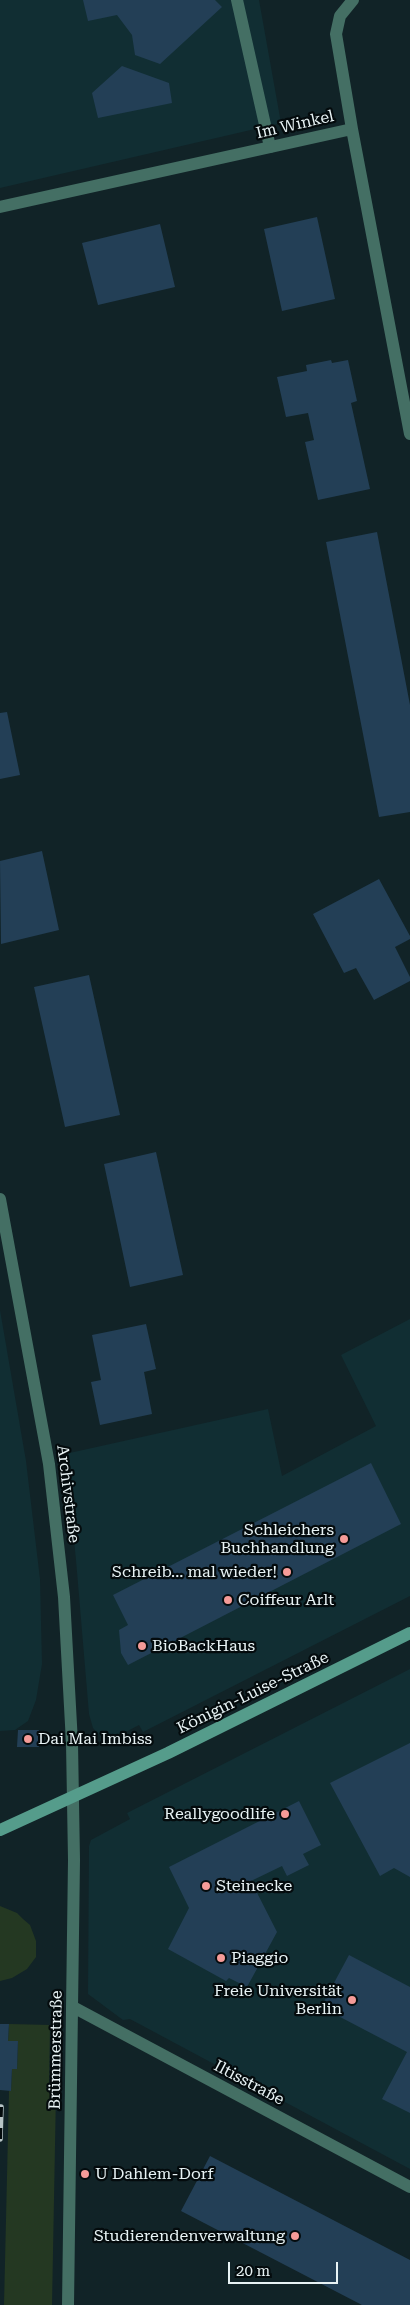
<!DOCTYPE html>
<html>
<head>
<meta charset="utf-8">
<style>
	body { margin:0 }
	#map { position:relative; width:410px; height:2305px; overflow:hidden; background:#112327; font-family:"Roboto Serif",serif }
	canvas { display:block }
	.scale { position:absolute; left:228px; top:2262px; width:110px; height:22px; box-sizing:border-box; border:2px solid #e8f3f5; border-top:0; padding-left:6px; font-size:15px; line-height:18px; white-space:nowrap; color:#e8f3f5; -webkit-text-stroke:4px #040b0d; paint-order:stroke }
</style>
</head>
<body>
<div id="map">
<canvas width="410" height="2305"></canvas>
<div class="scale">20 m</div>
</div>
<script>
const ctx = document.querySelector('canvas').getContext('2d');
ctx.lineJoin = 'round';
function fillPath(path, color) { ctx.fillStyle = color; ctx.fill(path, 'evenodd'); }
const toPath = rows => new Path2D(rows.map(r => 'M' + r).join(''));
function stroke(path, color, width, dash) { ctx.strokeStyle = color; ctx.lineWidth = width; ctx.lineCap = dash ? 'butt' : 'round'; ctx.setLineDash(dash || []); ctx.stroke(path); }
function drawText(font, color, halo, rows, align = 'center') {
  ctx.font = font + ' "Roboto Serif",serif'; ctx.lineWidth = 4.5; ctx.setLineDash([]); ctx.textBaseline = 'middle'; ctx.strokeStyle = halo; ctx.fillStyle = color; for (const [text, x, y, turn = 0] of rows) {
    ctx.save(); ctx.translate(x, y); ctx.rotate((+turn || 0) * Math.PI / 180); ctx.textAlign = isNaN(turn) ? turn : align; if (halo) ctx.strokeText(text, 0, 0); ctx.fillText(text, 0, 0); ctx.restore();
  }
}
fillPath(toPath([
	[0,0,259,0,281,123,0,188],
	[0,1310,26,1461,40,1579,42,1664,36,1700,28,1721,15,1730,0,1731],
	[410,1319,410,1596,143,1732,139,1725,116,1737,109,1739,102,1738,93,1728,89,1714,76,1560,65,1454,268,1409,282,1476,376,1426,341,1355],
	[410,1669,410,2169,130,2019,123,2020,88,1994,89,1846,91,1840,130,1819,127,1813]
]), '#112e33');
fillPath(toPath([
	[0,1906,17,1913,23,1919,30,1925,36,1941,36,1957,27,1969,12,1978,0,1981],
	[9,2024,50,2025,49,2092,56,2092,52,2305,4,2305,9,2091,11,2090,12,2069,17,2069,18,2041,8,2041]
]), '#243822');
fillPath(toPath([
	[83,0,215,0,222,7,160,64,135,55,132,35,117,15,88,21],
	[122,66,169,83,172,103,98,118,92,93],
	[317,217,335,299,282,311,264,229],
	[160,224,175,287,98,305,82,243],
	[331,360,332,363,348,360,357,401,351,403,370,489,318,500,305,442,314,440,308,413,286,417,277,377,307,371,306,365],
	[377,532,410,705,410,812,379,817,326,542],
	[7,712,20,775,0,779,0,713],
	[42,851,59,930,1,944,0,861],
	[379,879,410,936,410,939,395,947,410,977,410,981,374,1000,356,968,344,973,313,914],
	[89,975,120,1115,65,1127,34,987],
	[156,1152,183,1275,130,1287,104,1164],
	[146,1324,156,1369,144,1372,152,1414,100,1425,91,1382,101,1380,92,1335],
	[371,1463,401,1524,128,1665,121,1653,119,1630,128,1625,113,1595],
	[18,1730,39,1730,39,1747,17,1747],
	[410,1743,410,1877,394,1868,380,1876,330,1783],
	[299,1801,321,1845,303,1854,309,1865,287,1876,282,1866,251,1881,277,1932,247,1987,229,1978,226,1981,168,1949,189,1908,169,1867],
	[349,1955,410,1987,410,2113,382,2099,407,2052,321,2007],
	[0,2024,9,2024,8,2041,18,2041,17,2069,12,2069,11,2091,0,2090],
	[210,2156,410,2260,410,2305,362,2305,181,2211]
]), '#233f56');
stroke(toPath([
	[237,0,270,147]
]), '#446f64', 12);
stroke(toPath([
	[353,0,340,16,336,34,352,129,410,434],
	[0,207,352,129],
	[0,1199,49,1464,64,1597,72,1743,74,1860,68,2305],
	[73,2007,410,2187]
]), '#446f64', 12);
stroke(toPath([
	[0,1830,168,1753,410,1633]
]), '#559c8b', 12);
const rail = toPath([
	[0,2139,1,2107]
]);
stroke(rail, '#b7c4c6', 5.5);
stroke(rail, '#040b0d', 4, [11]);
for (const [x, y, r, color] of [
	[344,1539,5,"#f59b98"],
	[287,1572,5,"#f59b98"],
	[228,1600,5,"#f59b98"],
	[142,1646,5,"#f59b98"],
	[28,1739,5,"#f59b98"],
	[285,1814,5,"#f59b98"],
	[206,1886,5,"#f59b98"],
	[221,1958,5,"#f59b98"],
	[352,2000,5,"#f59b98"],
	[85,2174,5,"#f59b98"],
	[295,2236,5,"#f59b98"]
]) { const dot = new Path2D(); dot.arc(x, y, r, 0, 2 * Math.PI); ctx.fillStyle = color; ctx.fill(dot); stroke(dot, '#040b0d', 2); }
drawText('16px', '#e8f3f5', '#040b0d', [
	["Im Winkel",295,125,-13],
	["Archivstraße",68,1494,83],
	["Königin-Luise-Straße",253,1693,-26],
	["Brümmerstraße",56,2050,-89],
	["Iltisstraße",249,2083,28]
]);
drawText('16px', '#e8f3f5', '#040b0d', [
	["Schleichers",334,1530,"right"],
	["Buchhandlung",334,1548,"right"],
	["Schreib... mal wieder!",277,1572,"right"],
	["Coiffeur Arlt",238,1600],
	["BioBackHaus",152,1646],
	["Dai Mai Imbiss",38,1739],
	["Reallygoodlife",275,1814,"right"],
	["Steinecke",216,1886],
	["Piaggio",231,1958],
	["Freie Universität",342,1991,"right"],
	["Berlin",342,2009,"right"],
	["U Dahlem-Dorf",95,2174],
	["Studierendenverwaltung",285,2236,"right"]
], 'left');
</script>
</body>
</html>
